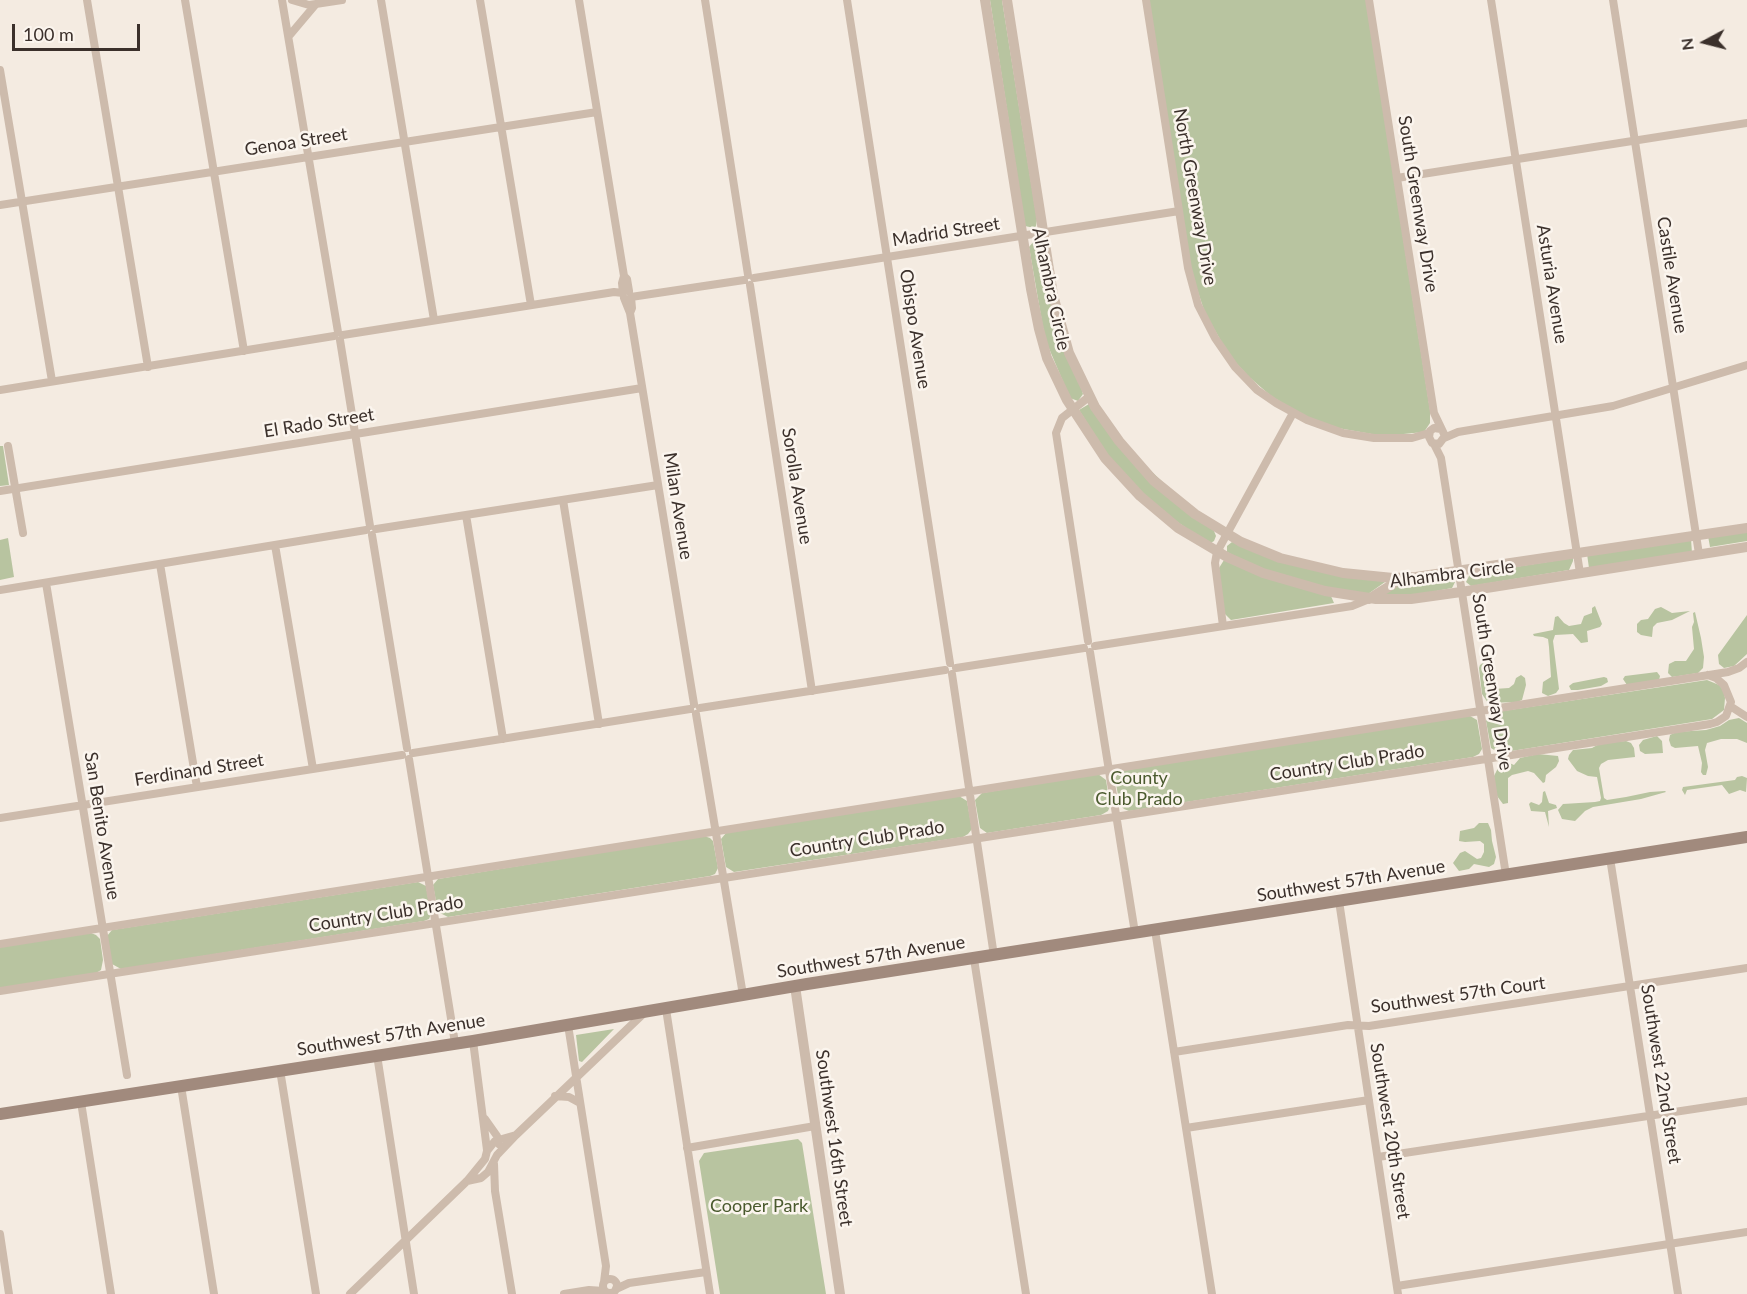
<!DOCTYPE html>
<html>
<head>
<meta charset="utf-8">
<style>
	body { margin:0 }
	#map { position:relative; width:1747px; height:1294px; overflow:hidden; background:#f4ebe1; font-family:Lato,sans-serif }
	canvas { display:block }
	.north { position:absolute; left:1675px; top:12px; width:60px; height:60px; -webkit-text-stroke:4px #fbf5ee; paint-order:stroke; rotate:263deg; font-size:16px; font-weight:700; line-height:24px; text-align:center; color:#3b302b }
	.north::after { content:''; display:block; margin:auto; width:21px; height:27px; background:#3b302b; clip-path:polygon(50% 0,100% 100%,50% 72%,0 100%) }
	.scale { position:absolute; left:12px; top:24px; width:128px; height:27px; box-sizing:border-box; border:3px solid #3b302b; border-top:0; padding-left:8px; font-size:18px; line-height:21px; white-space:nowrap; color:#3b302b; -webkit-text-stroke:4px #fbf5ee; paint-order:stroke }
</style>
</head>
<body>
<div id="map">
<canvas width="1747" height="1294"></canvas>
<div class="north">N</div>
<div class="scale">100 m</div>
</div>
<script>
const ctx = document.querySelector('canvas').getContext('2d');
ctx.lineJoin = 'round';
function fillPath(path, color) { ctx.fillStyle = color; ctx.fill(path, 'evenodd'); }
const toPath = rows => new Path2D(rows.map(r => 'M' + r).join(''));
function stroke(path, color, width, dash) { ctx.strokeStyle = color; ctx.lineWidth = width; ctx.lineCap = dash ? 'butt' : 'round'; ctx.setLineDash(dash || []); ctx.stroke(path); }
function drawText(font, color, halo, rows, align = 'center') {
  ctx.font = font + ' Lato,sans-serif'; ctx.lineWidth = 5; ctx.setLineDash([]); ctx.textBaseline = 'middle'; ctx.strokeStyle = halo; ctx.fillStyle = color; for (const [text, x, y, turn = 0] of rows) {
    ctx.save(); ctx.translate(x, y); ctx.rotate((+turn || 0) * Math.PI / 180); ctx.textAlign = isNaN(turn) ? turn : align; if (halo) ctx.strokeText(text, 0, 0); ctx.fillText(text, 0, 0); ctx.restore();
  }
}
fillPath(toPath([
	[990,0,1002,0,1037,220,1036,226,1034,228,1025,226],
	[1149,0,1366,0,1430,410,1430,423,1424,432,1383,436,1332,427,1310,419,1271,396,1248,376,1229,355,1205,313,1192,274],
	[1034,241,1040,243,1083,394,1078,401,1070,398,1045,339,1029,247],
	[1089,404,1104,426,1214,531,1216,536,1214,541,1209,544,1159,509,1112,462,1079,410],
	[0,446,3,446,9,485,0,486],
	[1747,531,1747,541,1710,547,1708,536],
	[8,538,14,577,0,580,0,540],
	[1691,539,1692,553,1589,568,1587,554],
	[1232,542,1385,582,1368,594,1329,590,1261,570,1227,552,1227,546],
	[1573,558,1573,561,1569,570,1471,586,1466,582,1470,574],
	[1224,560,1331,596,1334,603,1231,620,1224,613,1219,568],
	[1451,577,1455,582,1452,588,1405,597,1379,596,1404,581],
	[1595,606,1602,624,1600,627,1587,631,1588,642,1581,643,1573,634,1555,635,1553,641,1559,689,1556,693,1548,696,1542,693,1543,682,1551,677,1549,647,1548,639,1543,637,1534,636,1533,634,1553,630,1555,617,1558,616,1564,623,1569,626,1581,624,1584,616,1592,613,1592,608],
	[1661,607,1672,613,1690,611,1672,620,1657,623,1653,627,1652,637,1641,635,1637,632,1637,624,1641,620,1648,619,1655,609],
	[1695,612,1701,638,1704,657,1703,668,1698,673,1672,677,1668,673,1669,664,1675,661,1686,661,1694,649,1692,627,1694,622,1693,613],
	[1747,615,1747,654,1734,666,1724,668,1719,664,1718,655],
	[1484,662,1488,664,1491,684,1494,689,1509,688,1514,684,1516,678,1521,675,1525,678,1526,685,1522,700,1517,702,1488,703,1482,694,1479,668,1480,665],
	[1657,672,1660,676,1659,680,1627,685,1623,679,1625,676],
	[1604,677,1607,678,1608,682,1601,686,1578,690,1571,690,1569,686,1573,683],
	[1707,680,1719,685,1724,691,1725,698,1724,710,1712,719,1499,753,1491,748,1486,721,1490,713],
	[1470,716,1477,720,1482,749,1479,754,1473,757,1129,811,1124,809,1120,805,1115,779,1118,773,1123,770],
	[1739,718,1747,723,1747,743,1737,739,1721,739,1707,743,1705,750,1708,767,1706,775,1703,775,1701,772,1702,763,1698,746,1675,748,1671,746,1669,740,1670,735,1676,732,1706,730,1720,726,1729,720],
	[1657,736,1662,741,1663,753,1645,754,1640,751,1639,745,1643,740],
	[1626,741,1631,743,1634,748,1635,757,1608,760,1601,764,1599,768,1604,798,1607,800,1626,797,1650,792,1665,791,1666,792,1641,799,1593,807,1585,811,1575,821,1562,819,1558,810,1563,804,1595,802,1600,801,1601,798,1597,777,1588,776,1577,771,1568,759,1569,755,1573,750,1592,748,1601,743],
	[1538,754,1558,756,1559,761,1556,767,1546,775,1545,782,1543,783,1534,773,1528,771,1512,775,1508,778,1508,803,1503,804,1497,796,1494,783,1494,776,1500,764,1507,762,1514,765,1520,758],
	[1098,774,1106,780,1110,806,1108,811,1101,815,987,833,980,828,975,800,982,793],
	[1742,776,1747,778,1746,792,1740,790,1729,794,1722,785,1687,790,1685,795,1682,790,1683,787,1735,780,1737,777],
	[1545,791,1549,803,1556,805,1557,808,1548,811,1549,827,1545,812,1531,811,1529,804,1531,802,1539,805,1542,802,1543,792],
	[959,796,967,801,972,829,968,834,963,837,734,872,726,867,721,839,726,833],
	[1479,823,1488,823,1491,830,1492,841,1496,857,1494,864,1489,867,1474,864,1469,869,1459,871,1453,863,1460,853,1465,851,1477,859,1481,858,1484,852,1484,844,1480,841,1465,842,1459,841,1460,831,1474,828],
	[704,836,710,838,713,841,718,868,715,874,710,876,448,917,438,912,433,885,438,879],
	[418,882,426,886,431,914,429,919,424,921,121,969,112,964,107,936,112,930],
	[91,933,96,935,100,939,103,960,101,970,96,973,0,988,0,947],
	[614,1029,582,1062,579,1061,576,1035],
	[798,1139,802,1143,826,1294,720,1294,699,1161,704,1153]
]), '#b8c4a0');
stroke(toPath([
	[87,0,148,367],
	[185,0,244,351],
	[282,0,338,332],
	[292,0,309,5,342,0],
	[381,0,434,320],
	[480,0,531,305],
	[579,0,624,276,627,279,629,291],
	[705,0,748,275],
	[847,0,950,663],
	[1146,0,1188,268,1198,305,1215,338,1235,367,1257,390,1276,403,1307,420,1343,433,1374,438,1412,438,1429,433],
	[1369,0,1434,413,1445,436,1439,444,1432,443,1429,437,1430,431,1434,428,1441,429],
	[1491,0,1580,573],
	[1613,0,1699,554],
	[289,36,316,4],
	[0,70,52,381],
	[1397,178,1747,123],
	[0,205,597,112],
	[754,278,1179,211],
	[750,285,812,691],
	[624,298,630,313,694,704],
	[630,313,632,308,631,297,744,280],
	[343,335,614,292,623,293,622,283,624,276],
	[340,340,370,526],
	[0,390,334,336],
	[1444,438,1458,432,1613,406,1747,365],
	[1434,444,1441,458,1506,875],
	[8,446,23,533],
	[0,491,642,388],
	[563,500,599,724],
	[466,515,503,739],
	[376,529,658,485],
	[372,535,407,748],
	[275,545,313,769],
	[160,564,197,787],
	[46,583,127,1075],
	[0,590,366,530],
	[1223,626,1215,563,1217,552,1293,413],
	[1088,641,1056,433,1062,418,1090,396],
	[1095,646,1352,606,1369,599],
	[1090,652,1135,933],
	[956,668,1084,648],
	[952,674,994,956],
	[1730,706,1747,717],
	[700,708,945,670],
	[696,714,743,995],
	[413,753,690,709],
	[409,759,455,1043],
	[0,818,402,755],
	[1610,858,1678,1294],
	[1339,901,1398,1294],
	[1155,930,1212,1294],
	[0,944,1728,672,1739,668,1747,662],
	[974,959,1026,1294],
	[0,991,1710,724,1717,722,1726,716,1731,702,1724,685,1716,678,1708,675],
	[666,1009,710,1294],
	[568,1025,606,1266,604,1282],
	[473,1041,487,1150],
	[1174,1052,1348,1025,1369,1026,1747,968],
	[377,1055,414,1294],
	[280,1070,316,1294],
	[181,1086,214,1294],
	[555,1096,569,1097,580,1103],
	[81,1102,111,1294],
	[485,1119,497,1136,499,1144],
	[1186,1128,1369,1100],
	[687,1148,815,1126],
	[1378,1157,1747,1101],
	[494,1164,495,1191,512,1294],
	[467,1181,481,1178,488,1172,497,1155,516,1135,643,1014],
	[0,1234,9,1294],
	'603 1286a7 7 0 1 1 14 0a7 7 0 1 1-14 0Z',
	[1397,1286,1747,1232],
	[616,1289,629,1283,706,1272],
	[350,1294,467,1181,485,1159,487,1151,495,1141,516,1135],
	[564,1294,589,1290,604,1291]
]), '#cdbbac', 8);
stroke(toPath([
	[985,0,1031,289,1039,329,1047,358,1067,400,1105,458,1140,496,1178,528,1227,557,1263,573,1325,591,1376,599,1411,599,1461,592,1747,547],
	[1007,0,1053,295,1069,353,1095,407,1119,441,1153,480,1195,514,1241,542,1280,558,1343,573,1393,578,1416,577,1747,528],
	[1369,599,1393,584,1399,578],
	[795,986,840,1294]
]), '#cdbbac', 10);
stroke(toPath([
	[0,1114,473,1041,807,984,1747,837]
]), '#a18a7d', 12);
drawText('18px', '#3b302b', '#fbf5ee', [
	["Genoa Street",296,142,-9],
	["North Greenway Drive",1195,197,80],
	["South Greenway Drive",1418,204,81],
	["Madrid Street",946,232,-9],
	["Castile Avenue",1672,275,81],
	["Asturia Avenue",1552,284,81],
	["Alhambra Circle",1051,289,78],
	["Obispo Avenue",915,329,81],
	["El Rado Street",319,423,-9],
	["Sorolla Avenue",797,486,81],
	["Milan Avenue",678,506,81],
	["Alhambra Circle",1452,574,-7],
	["South Greenway Drive",1492,682,81],
	["Country Club Prado",1347,763,-9],
	["Ferdinand Street",199,770,-9],
	["San Benito Avenue",102,826,81],
	["Country Club Prado",867,839,-9],
	["Southwest 57th Avenue",1351,881,-9],
	["Country Club Prado",386,914,-9],
	["Southwest 57th Avenue",871,957,-9],
	["Southwest 57th Court",1458,995,-8],
	["Southwest 57th Avenue",391,1035,-9],
	["Southwest 22nd Street",1661,1074,81],
	["Southwest 20th Street",1390,1131,81],
	["Southwest 16th Street",834,1138,82]
]);
drawText('18px', '#4a5a2e', '#fbf5ee', [
	["County",1139,778],
	["Club Prado",1139,799],
	["Cooper Park",759,1206]
]);
</script>
</body>
</html>
